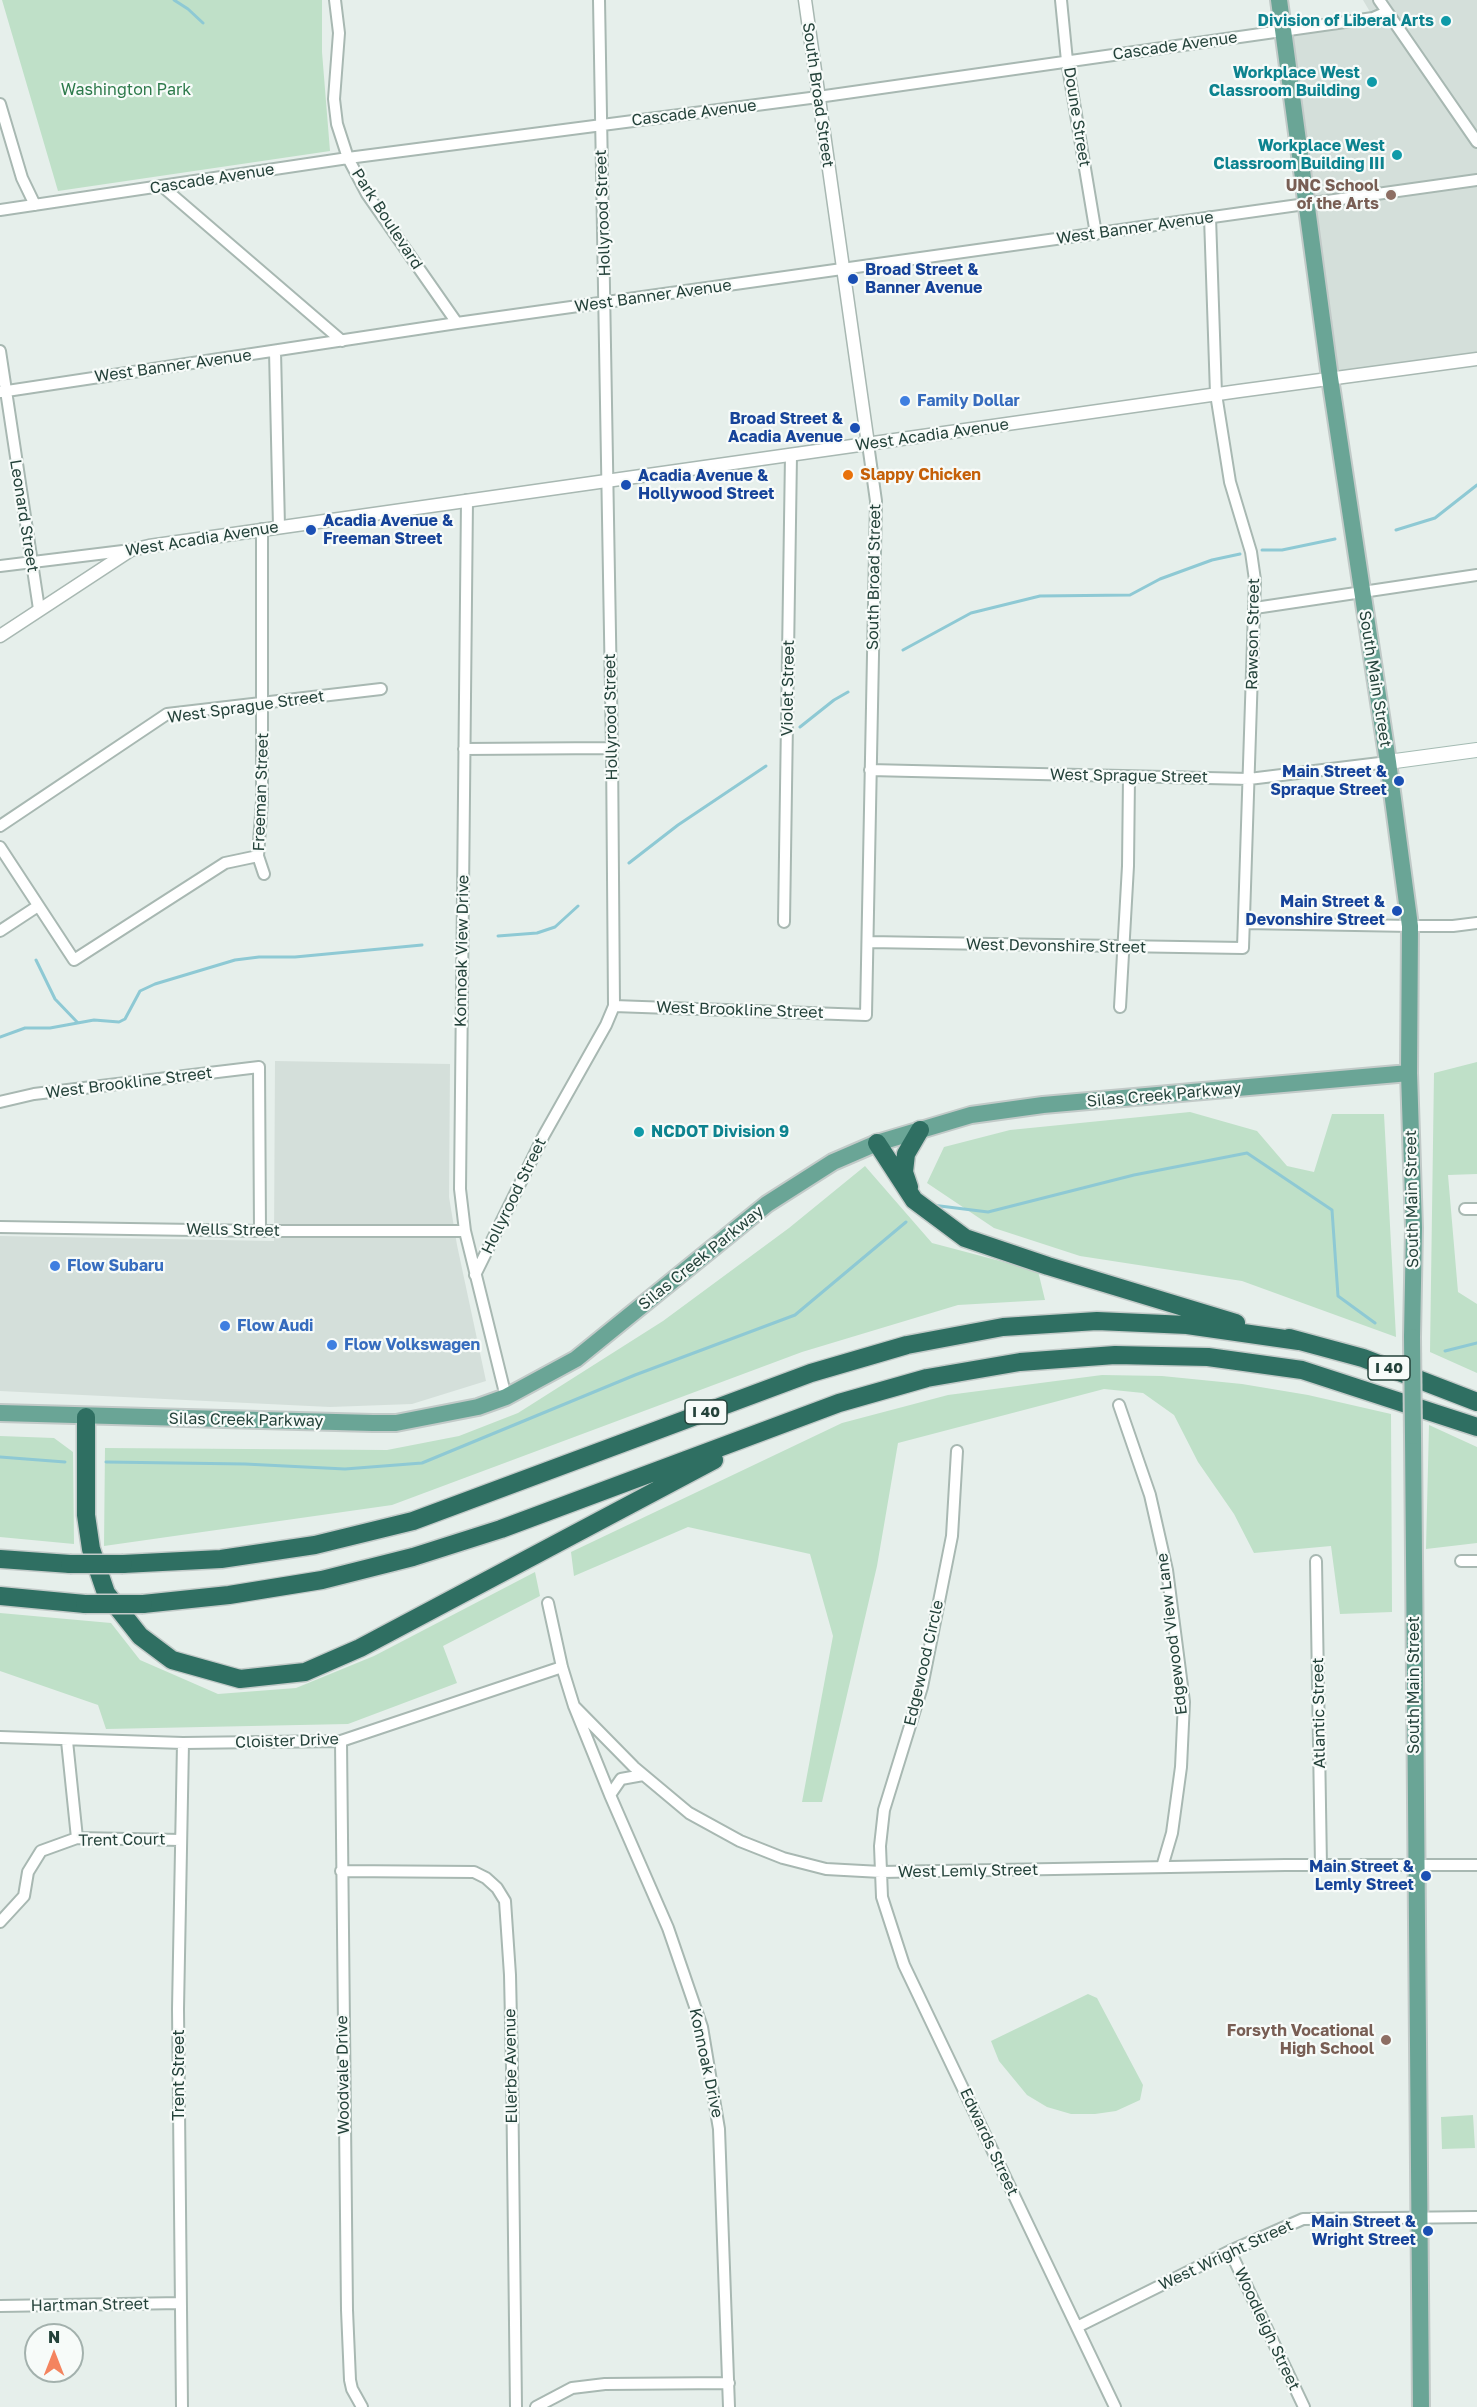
<!DOCTYPE html>
<html>
<head>
<meta charset="utf-8">
<style>
	body { margin:0 }
	#map { position:relative; width:1477px; height:2407px; overflow:hidden; background:#e6efeb; font-family:"Golos Text",sans-serif }
	canvas { display:block }
	.north { position:absolute; left:24px; top:2323px; width:60px; height:60px; box-sizing:border-box; background:#f7fbf9; border:2px solid #a3b1ad; border-radius:50%; rotate:0deg; font-size:16px; font-weight:700; line-height:24px; text-align:center; color:#24423a }
	.north::after { content:''; display:block; margin:auto; width:21px; height:27px; background:#f4845f; clip-path:polygon(50% 0,100% 100%,50% 72%,0 100%) }
</style>
</head>
<body>
<div id="map">
<canvas width="1477" height="2407"></canvas>
<div class="north">N</div>
</div>
<script>
const ctx = document.querySelector('canvas').getContext('2d');
ctx.lineJoin = 'round';
function fillPath(path, color) { ctx.fillStyle = color; ctx.fill(path, 'evenodd'); }
const toPath = rows => new Path2D(rows.map(r => 'M' + r).join(''));
function stroke(path, color, width, dash) { ctx.strokeStyle = color; ctx.lineWidth = width; ctx.lineCap = dash ? 'butt' : 'round'; ctx.setLineDash(dash || []); ctx.stroke(path); }
function drawText(font, color, halo, rows, align = 'center') {
  ctx.font = font + ' "Golos Text",sans-serif'; ctx.lineWidth = 4.5; ctx.setLineDash([]); ctx.textBaseline = 'middle'; ctx.strokeStyle = halo; ctx.fillStyle = color; for (const [text, x, y, turn = 0] of rows) {
    ctx.save(); ctx.translate(x, y); ctx.rotate((+turn || 0) * Math.PI / 180); ctx.textAlign = isNaN(turn) ? turn : align; if (halo) ctx.strokeText(text, 0, 0); ctx.fillText(text, 0, 0); ctx.restore();
  }
}
fillPath(toPath([
	[1363,0,1477,0,1477,359,1330,378,1283,30,1373,17],
	[275,1061,450,1064,449,1197,457,1245,486,1381,412,1404,330,1407,0,1391,0,1236,274,1241]
]), '#d4dfda');
fillPath(toPath([
	[2,0,322,0,322,52,330,151,58,191],
	[1477,1062,1477,1174,1448,1175,1458,1292,1477,1304,1477,1373,1430,1352,1434,1073],
	[1190,1112,1257,1131,1287,1166,1314,1172,1332,1114,1384,1114,1396,1337,1242,1281,1080,1256,994,1228,927,1183,944,1147,1010,1130],
	[865,1166,932,1243,1038,1271,1045,1300,958,1305,802,1352,392,1505,104,1546,105,1448,387,1450,459,1436,518,1413,663,1321,789,1228],
	[1102,1375,1162,1376,1242,1384,1308,1395,1391,1414,1392,1612,1340,1614,1331,1546,1254,1553,1234,1514,1198,1462,1174,1415,1143,1393,1104,1389,898,1443,877,1566,822,1802,802,1802,833,1636,810,1554,688,1527,574,1576,571,1552,842,1423,948,1395],
	[1429,1425,1477,1447,1477,1543,1426,1549],
	[0,1436,54,1438,73,1452,74,1544,0,1537],
	[535,1572,540,1596,443,1646,457,1683,348,1724,106,1729,98,1705,0,1671,0,1613,111,1623,140,1660,218,1694,296,1688,374,1656],
	[1088,1994,1097,1998,1143,2085,1140,2100,1116,2111,1095,2114,1071,2114,1047,2107,1027,2095,999,2061,991,2041],
	[1473,2115,1475,2148,1442,2149,1441,2117]
]), '#bfe0c8');
stroke(toPath([
	[174,0,188,9,203,23],
	[1396,530,1435,518,1477,485],
	[1262,550,1282,550,1335,539],
	[903,650,971,613,1040,596,1130,595,1160,579,1212,560,1240,554],
	[800,727,834,700,848,692],
	[629,863,678,825,766,766],
	[498,936,537,933,555,927,578,906],
	[36,960,55,999,78,1023],
	[0,1037,25,1028,50,1028,94,1020,119,1022,125,1019,140,991,155,984,235,960,259,957,295,957,422,945],
	[932,1205,988,1212,1134,1175,1247,1153,1332,1210,1338,1296,1375,1323],
	[1445,1351,1477,1343],
	[0,1457,65,1462],
	[106,1462,245,1464,345,1469,422,1463,635,1375,795,1315,906,1222]
]), '#8ec9d4', 3);
const minor = toPath([
	[335,0,339,33,334,99,337,124,348,158,367,194,457,323],
	[1061,0,1067,61,1096,234],
	[1379,0,1477,142],
	[0,104,22,178,35,205],
	[163,187,342,341],
	[0,210,348,158,818,97,1373,18,1387,12],
	[0,351,39,609],
	[275,351,279,527],
	[0,392,457,323,1477,180],
	[467,500,460,1189,465,1231,506,1397],
	[262,529,262,801,258,856,264,874],
	[0,566,131,550],
	[1255,608,1477,575],
	[464,749,612,748],
	[870,770,1249,779,1388,762],
	[0,826,167,714,381,689],
	[0,847,74,960,225,863,258,856],
	[784,922,791,455],
	[1245,923,1410,926,1453,926,1477,923],
	[0,931,38,906],
	[868,942,1243,948,1255,580,1251,552,1230,482,1216,394,1210,217],
	[614,1006,866,1015,876,501,868,444],
	[1120,1007,1128,866,1129,777],
	[0,1102,34,1094,259,1067,260,1231],
	[1465,1209,1477,1209],
	[0,1227,260,1231,465,1231],
	[475,1275,544,1135,606,1025,614,1006,612,748,599,0],
	[1119,1405,1150,1495,1167,1570,1184,1702,1181,1767,1172,1833,1162,1867],
	[957,1451,952,1536,922,1687,884,1810,880,1846,882,1897,904,1965,1115,2407],
	[1316,1561,1321,1866],
	[1461,1561,1477,1561],
	[548,1603,562,1667,574,1706,610,1795,668,1928,702,2027,719,2129,729,2407],
	[574,1706,634,1767,689,1813,740,1841,783,1858,826,1869,881,1872,1285,1865,1477,1865],
	[0,1737,183,1743,341,1741,562,1667],
	[67,1741,77,1838],
	[341,1741,347,2310,350,2380,352,2389,362,2407],
	[610,1795,621,1779,643,1775],
	[341,1871,474,1872,486,1878,497,1888,505,1901,510,1975,512,2068,516,2407],
	[0,1922,24,1896,28,1872,41,1851,77,1838,181,1840],
	[1230,2251,1304,2407],
	[0,2306,181,2303],
	[1077,2327,1230,2251,1303,2219,1477,2217],
	[182,2407,178,2009,183,1743],
	[536,2407,572,2388,605,2384,729,2383]
]);
const tertiary = toPath([
	[805,0,868,444],
	[0,636,131,550,149,546,1239,391,1477,359]
]);
const secondary = toPath([
	[1388,762,1477,750]
]);
const primary = toPath([
	[1279,0,1330,378,1388,762,1410,926,1409,1073,1414,1228,1412,1337],
	[0,1413,373,1423,396,1423,478,1407,506,1397,576,1359,767,1204,833,1162,877,1143,971,1115,1043,1105,1409,1073],
	[1413,1436,1421,2407]
]);
const motorway = toPath([
	[877,1143,914,1200,965,1238,1048,1266,1236,1323],
	[909,1187,904,1172,906,1154,920,1130],
	[1289,1338,1363,1358,1477,1402],
	[86,1417,86,1515,91,1549,106,1593,140,1636,172,1660,240,1679,305,1672,360,1648,714,1460],
	[0,1559,70,1564],
	[123,1564,221,1559,315,1545,413,1521,811,1373,907,1345,1003,1327,1097,1321,1187,1325,1299,1341],
	[0,1596,85,1604],
	[143,1604,229,1595,322,1580,413,1557,501,1529,839,1403,927,1378,1020,1362,1115,1355,1208,1357,1302,1370,1477,1427]
]);
stroke(minor, '#a8b8b2', 14);
stroke(tertiary, '#a8b8b2', 15);
stroke(secondary, '#a4bbb3', 16);
stroke(primary, '#c2cac8', 20);
stroke(motorway, '#c2cac8', 21);
stroke(minor, '#fff', 10);
stroke(tertiary, '#fff', 12);
stroke(secondary, '#fff', 14);
stroke(primary, '#6aa596', 16);
stroke(motorway, '#2f6f62', 18);
const primaryBridge = toPath([
	[1412,1337,1413,1436]
]);
const motorwayBridge = toPath([
	[70,1564,123,1564],
	[85,1604,143,1604]
]);
stroke(primaryBridge, '#c2cac8', 20, []);
stroke(motorwayBridge, '#c2cac8', 21, []);
stroke(primaryBridge, '#6aa596', 16);
stroke(motorwayBridge, '#2f6f62', 18);
for (const [x, y, r, color] of [
	[1446,21,6,"#0f9aa8"],
	[1372,82,6,"#0f9aa8"],
	[1397,155,6,"#0f9aa8"],
	[1391,195,6,"#8d6e63"],
	[853,279,6,"#1a4fb4"],
	[905,401,6,"#3f7fe0"],
	[855,428,6,"#1a4fb4"],
	[848,475,6,"#e8710a"],
	[626,485,6,"#1a4fb4"],
	[311,530,6,"#1a4fb4"],
	[1399,781,6,"#1a4fb4"],
	[1397,911,6,"#1a4fb4"],
	[639,1132,6,"#0f9aa8"],
	[55,1266,6,"#3f7fe0"],
	[225,1326,6,"#3f7fe0"],
	[332,1345,6,"#3f7fe0"],
	[1426,1876,6,"#1a4fb4"],
	[1386,2040,6,"#8d6e63"],
	[1428,2231,6,"#1a4fb4"]
]) { const dot = new Path2D(); dot.arc(x, y, r, 0, 2 * Math.PI); ctx.fillStyle = color; ctx.fill(dot); stroke(dot, '#f7fbf9', 2); }
for (const [x, y, w] of [
	[1389,1368,42],
	[706,1412,42]
]) { const box = new Path2D(); box.roundRect(x - w / 2, y - 12, w, 24, 4.5); ctx.fillStyle = '#f7fbf9'; ctx.fill(box); stroke(box, '#24423a', 1.5); }
drawText('bold 15px', '#24423a', null, [
	["I 40",1389,1368],
	["I 40",706,1412]
]);
drawText('bold 16px', '#0d838f', '#f7fbf9', [
	["Division of Liberal Arts",1434,21],
	["Workplace West",1360,73],
	["Classroom Building",1360,91],
	["Workplace West",1385,146],
	["Classroom Building III",1385,164],
	["NCDOT Division 9",651,1132,"left"]
], 'right');
drawText('16px', '#24423a', '#f7fbf9', [
	["Cascade Avenue",1175,46,-8],
	["South Broad Street",818,95,82],
	["Cascade Avenue",694,113,-7],
	["Doune Street",1077,117,81],
	["Cascade Avenue",212,179,-9],
	["Hollyrood Street",603,213,-92],
	["Park Boulevard",387,219,57],
	["West Banner Avenue",1135,228,-8],
	["West Banner Avenue",653,296,-8],
	["West Banner Avenue",173,366,-8],
	["West Acadia Avenue",932,435,-8],
	["Leonard Street",24,516,81],
	["West Acadia Avenue",202,539,-9],
	["South Broad Street",874,577,-89],
	["Rawson Street",1253,634,-89],
	["South Main Street",1375,679,81],
	["Violet Street",788,688,-89],
	["West Sprague Street",246,707,-8],
	["Hollyrood Street",611,717,-91],
	["West Sprague Street",1129,776,1],
	["Freeman Street",261,792,-88],
	["West Devonshire Street",1056,946,1],
	["Konnoak View Drive",462,951,-89],
	["West Brookline Street",740,1010,2],
	["West Brookline Street",129,1083,-7],
	["Silas Creek Parkway",1164,1095,-5],
	["Hollyrood Street",514,1196,-64],
	["South Main Street",1412,1199,-91],
	["Wells Street",233,1230,1],
	["Silas Creek Parkway",701,1258,-39],
	["Silas Creek Parkway",246,1420,1],
	["Edgewood View Lane",1172,1634,-97],
	["Edgewood Circle",924,1663,-77],
	["South Main Street",1414,1685,-90],
	["Atlantic Street",1319,1713,-91],
	["Cloister Drive",287,1741,-2],
	["Trent Court",122,1840,-1],
	["West Lemly Street",968,1871,-1],
	["Konnoak Drive",706,2063,78],
	["Ellerbe Avenue",511,2066,-91],
	["Trent Street",179,2075,-90],
	["Woodvale Drive",343,2075,-91],
	["Edwards Street",989,2142,65],
	["West Wright Street",1226,2255,-25],
	["Hartman Street",90,2305,-1],
	["Woodleigh Street",1267,2329,65]
]);
drawText('16px', '#2d7a4b', '#f7fbf9', [
	["Washington Park",126,90]
]);
drawText('bold 16px', '#785e54', '#f7fbf9', [
	["UNC School",1379,186],
	["of the Arts",1379,204],
	["Forsyth Vocational",1374,2031],
	["High School",1374,2049]
], 'right');
drawText('bold 16px', '#164399', '#f7fbf9', [
	["Broad Street &",865,270,"left"],
	["Banner Avenue",865,288,"left"],
	["Broad Street &",843,419],
	["Acadia Avenue",843,437],
	["Acadia Avenue &",638,476,"left"],
	["Hollywood Street",638,494,"left"],
	["Acadia Avenue &",323,521,"left"],
	["Freeman Street",323,539,"left"],
	["Main Street &",1387,772],
	["Spraque Street",1387,790],
	["Main Street &",1385,902],
	["Devonshire Street",1385,920],
	["Main Street &",1414,1867],
	["Lemly Street",1414,1885],
	["Main Street &",1416,2222],
	["Wright Street",1416,2240]
], 'right');
drawText('bold 16px', '#366cbe', '#f7fbf9', [
	["Family Dollar",917,401],
	["Flow Subaru",67,1266],
	["Flow Audi",237,1326],
	["Flow Volkswagen",344,1345]
], 'left');
drawText('bold 16px', '#c56008', '#f7fbf9', [
	["Slappy Chicken",860,475]
], 'left');
</script>
</body>
</html>
